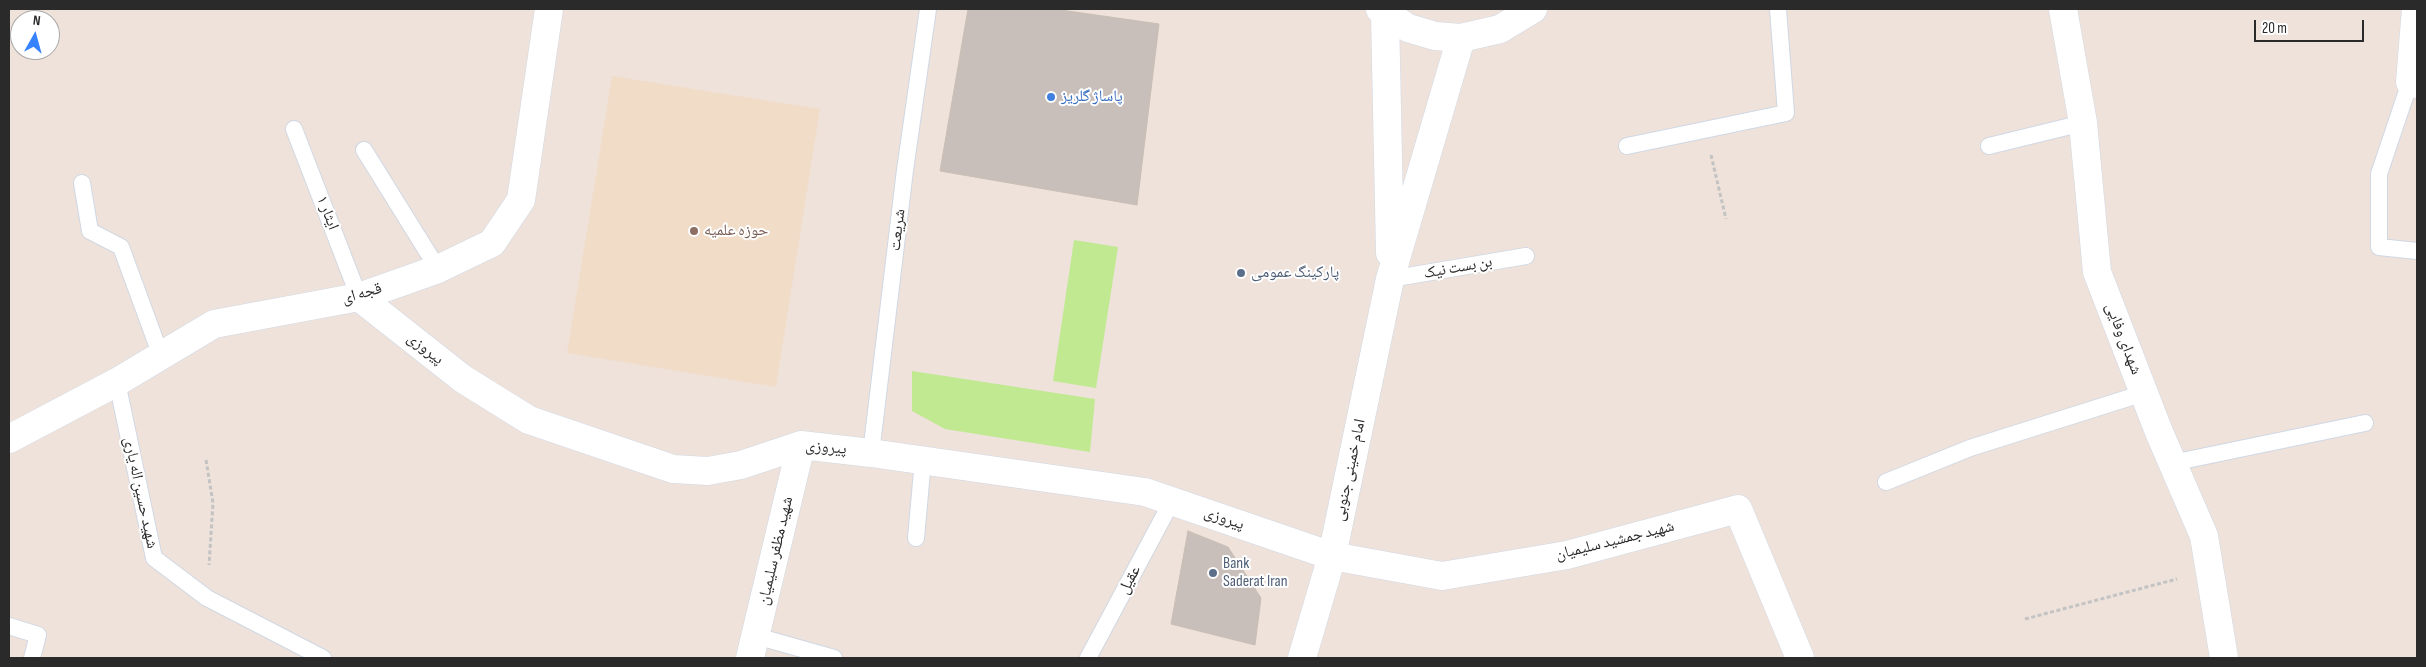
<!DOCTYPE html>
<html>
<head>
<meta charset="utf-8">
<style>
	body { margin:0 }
	#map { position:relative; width:2426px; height:667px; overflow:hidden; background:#eee2da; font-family:"Sofia Sans Condensed",sans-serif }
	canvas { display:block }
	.frame { position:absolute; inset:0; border:10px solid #2a2a2a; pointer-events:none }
	.north { position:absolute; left:10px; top:10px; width:50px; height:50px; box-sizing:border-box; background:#fff; border:1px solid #aaa; border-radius:50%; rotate:7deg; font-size:14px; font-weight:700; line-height:20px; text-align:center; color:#2a2a2a }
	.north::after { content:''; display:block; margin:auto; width:18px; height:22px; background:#3682ff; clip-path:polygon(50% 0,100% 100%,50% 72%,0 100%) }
	.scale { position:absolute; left:2254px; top:20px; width:110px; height:22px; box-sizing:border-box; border:2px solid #2a2a2a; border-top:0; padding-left:6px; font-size:15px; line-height:18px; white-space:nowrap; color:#2a2a2a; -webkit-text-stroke:4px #fff; paint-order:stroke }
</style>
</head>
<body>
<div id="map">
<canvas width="2426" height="667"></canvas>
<div class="frame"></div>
<div class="north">N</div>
<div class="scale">20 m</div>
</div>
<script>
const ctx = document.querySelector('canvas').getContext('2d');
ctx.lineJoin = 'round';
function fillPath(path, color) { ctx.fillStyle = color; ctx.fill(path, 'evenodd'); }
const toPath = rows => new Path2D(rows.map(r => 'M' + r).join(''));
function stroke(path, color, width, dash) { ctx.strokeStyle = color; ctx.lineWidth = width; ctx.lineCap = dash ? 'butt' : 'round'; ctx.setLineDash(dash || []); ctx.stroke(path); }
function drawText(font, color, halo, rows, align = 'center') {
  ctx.font = font + ' "Sofia Sans Condensed","Noto Naskh Arabic",sans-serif'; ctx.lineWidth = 4; ctx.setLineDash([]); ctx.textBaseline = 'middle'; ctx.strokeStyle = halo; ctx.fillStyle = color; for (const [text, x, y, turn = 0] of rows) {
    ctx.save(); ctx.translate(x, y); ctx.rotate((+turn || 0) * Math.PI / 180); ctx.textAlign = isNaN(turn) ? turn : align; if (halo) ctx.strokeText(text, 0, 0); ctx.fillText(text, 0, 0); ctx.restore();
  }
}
fillPath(toPath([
	[612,76,820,109,776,387,567,353]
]), '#f1dcc8');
fillPath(toPath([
	[1074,240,1118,247,1096,388,1053,381],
	[912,371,1095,399,1090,452,945,429,912,411]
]), '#c0e992');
const building = toPath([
	[968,9,1054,9,1159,24,1137,205,940,171,968,9],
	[1188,531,1228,547,1261,598,1255,645,1171,624,1188,531]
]);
fillPath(building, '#c9bfba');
stroke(building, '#c9beb4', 1);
const lane = toPath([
	[2410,82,2379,174,2379,247,2417,251],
	[294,129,359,297],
	[1627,146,1786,113,1778,9],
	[1989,146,2083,123],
	[364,150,438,269],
	[82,183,90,231,121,247,161,356],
	[1390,279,1526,256],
	[117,382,154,558,207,598,323,658],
	[871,453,905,170,928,9],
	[2172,463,2365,423],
	[1886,482,1970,448,2144,393],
	[916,538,923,460],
	[9,626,38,635,32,658],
	[756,636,834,658],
	[1088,658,1172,501]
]);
const street = toPath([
	[2063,9,2083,123,2097,272,2159,432,2204,536,2224,658],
	[2416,9,2410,82,2417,84],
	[359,297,463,379,529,420,673,469,708,471,741,465,801,445,871,453,1145,492,1332,556,1442,576,1567,555,1738,509,1800,658],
	[9,439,117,382,214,324,359,297,438,269,492,243,521,200,549,9],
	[750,658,801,445]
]);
const secondary = toPath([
	[1380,9,1408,28,1435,36,1461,38,1500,29,1533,9],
	[1385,14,1390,253],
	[1302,658,1332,556,1390,279,1461,38]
]);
stroke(lane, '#d0d8e4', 18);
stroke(street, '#d0d8e4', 29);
stroke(secondary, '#d0d8e4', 29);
stroke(toPath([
	[1711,155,1726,219],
	[206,460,213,503,209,565],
	[2025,619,2177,579]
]), '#c3c3c3', 3, [4, 2.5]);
stroke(lane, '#fff', 16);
stroke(street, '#fff', 28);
stroke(secondary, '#fff', 28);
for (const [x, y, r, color] of [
	[1051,97,5,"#3f7fe0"],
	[694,231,5,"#8d6e63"],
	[1241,273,5,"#5c6f8a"],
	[1213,573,5,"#5c6f8a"]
]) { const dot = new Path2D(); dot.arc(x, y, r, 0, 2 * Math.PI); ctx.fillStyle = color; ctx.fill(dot); stroke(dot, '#fff', 2); }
drawText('16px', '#366cbe', '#fff', [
	["پاساژ گلریز",1061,97]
], 'left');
drawText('16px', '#2a2a2a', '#fff', [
	["ایثار ۱",327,213,69],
	["شریعت",898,230,-83],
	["بن بست نیک",1458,268,-10],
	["قجه ای",362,294,-16],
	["شهدای وفایی",2123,339,69],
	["پیروزی",425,349,38],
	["پیروزی",826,448,5],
	["امام خمینی جنوبی",1350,470,-78],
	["شهید حسین اله یاری",140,493,78],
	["پیروزی",1224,519,19],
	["شهید جمشید سلیمیان",1615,541,-14],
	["شهید مظفر سلیمیان",776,551,-77],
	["عقیل",1130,580,-62]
]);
drawText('16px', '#785e54', '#fff', [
	["حوزه علمیه",704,231]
], 'left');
drawText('16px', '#4e5e75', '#fff', [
	["پارکینگ عمومی",1251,273],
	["Bank",1223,564],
	["Saderat Iran",1223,582]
], 'left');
</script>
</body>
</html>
